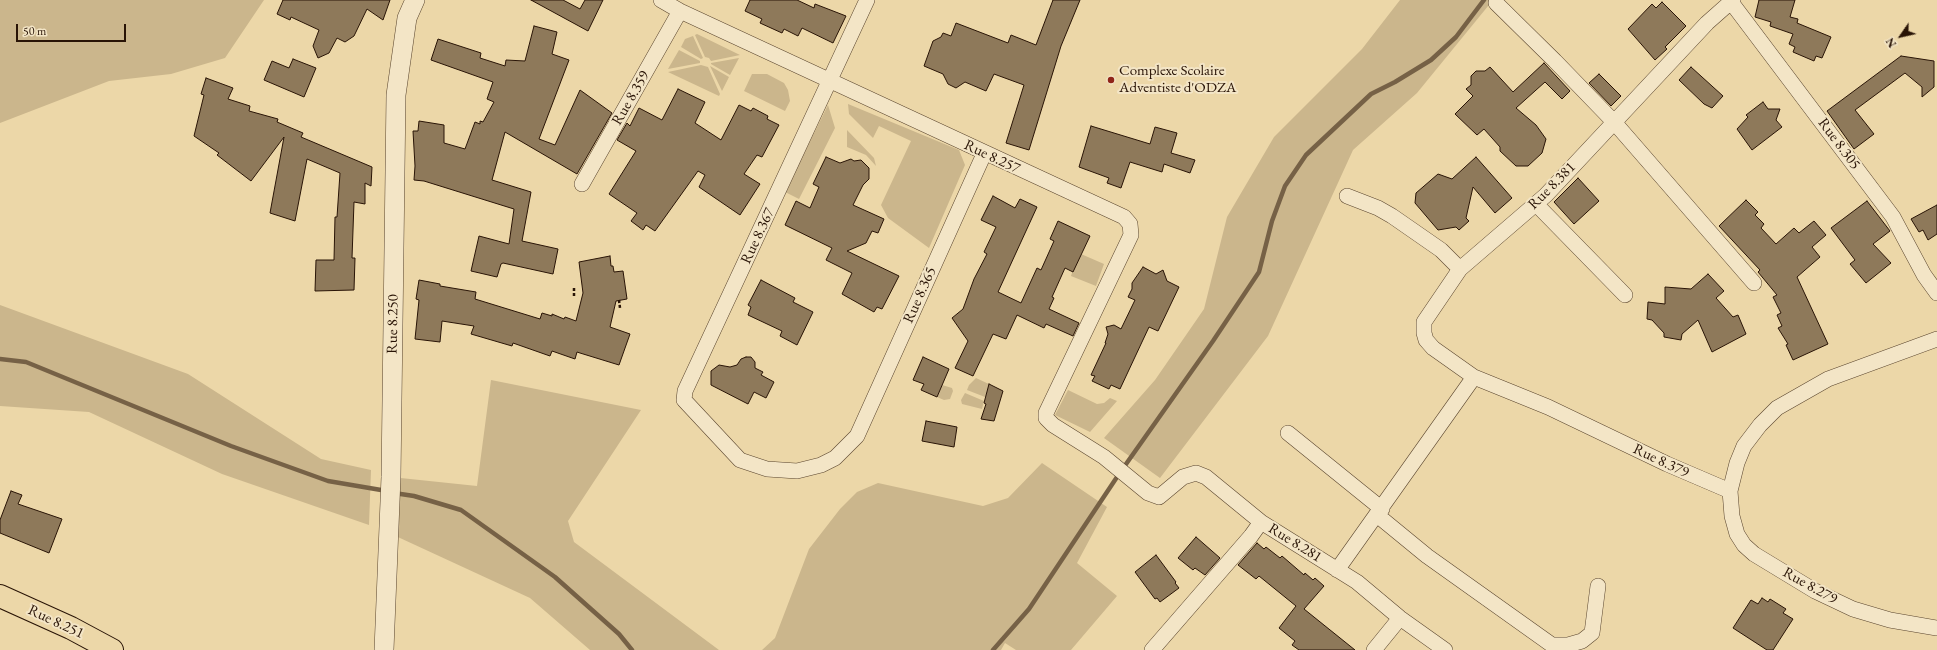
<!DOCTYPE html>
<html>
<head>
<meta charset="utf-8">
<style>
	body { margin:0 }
	#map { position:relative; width:1937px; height:650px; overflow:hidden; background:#ecd7a8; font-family:"EB Garamond",serif }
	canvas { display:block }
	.north { position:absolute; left:1881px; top:16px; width:40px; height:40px; -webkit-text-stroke:3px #f3e5c6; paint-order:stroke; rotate:236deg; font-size:11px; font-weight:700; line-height:16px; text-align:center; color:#291406 }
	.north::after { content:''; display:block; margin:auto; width:14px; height:18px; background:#291406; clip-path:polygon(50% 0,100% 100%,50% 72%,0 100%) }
	.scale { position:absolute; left:16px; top:24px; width:110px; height:18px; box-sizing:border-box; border:2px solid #291406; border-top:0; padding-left:5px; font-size:12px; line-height:14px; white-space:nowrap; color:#291406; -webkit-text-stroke:3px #f3e5c6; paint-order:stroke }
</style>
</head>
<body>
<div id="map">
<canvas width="1937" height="650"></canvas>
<div class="north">N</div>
<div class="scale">50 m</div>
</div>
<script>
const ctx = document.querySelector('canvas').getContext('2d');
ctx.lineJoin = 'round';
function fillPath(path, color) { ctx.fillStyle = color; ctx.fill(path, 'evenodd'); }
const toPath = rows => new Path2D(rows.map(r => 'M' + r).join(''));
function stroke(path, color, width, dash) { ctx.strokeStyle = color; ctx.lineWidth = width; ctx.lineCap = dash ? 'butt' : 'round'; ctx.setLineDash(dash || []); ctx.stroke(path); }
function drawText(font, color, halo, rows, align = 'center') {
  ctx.font = font + ' "EB Garamond",serif'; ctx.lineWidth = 4; ctx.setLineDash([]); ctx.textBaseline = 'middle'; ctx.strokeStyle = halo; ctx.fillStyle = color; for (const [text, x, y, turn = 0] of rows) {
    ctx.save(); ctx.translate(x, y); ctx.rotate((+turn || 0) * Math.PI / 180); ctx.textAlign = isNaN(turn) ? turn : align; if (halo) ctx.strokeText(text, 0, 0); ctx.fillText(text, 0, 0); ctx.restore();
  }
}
fillPath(toPath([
	[0,0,264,0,225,58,171,74,109,81,0,123],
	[1400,0,1493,0,1417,93,1353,150,1268,336,1160,478,1104,438,1155,380,1204,309,1227,217,1274,137,1362,49],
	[697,34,740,55,711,61,709,58,705,57,695,35],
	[693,36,703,58,701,59,681,47,685,39],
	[679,50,700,61,700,63,668,69],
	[739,58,730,75,711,64,711,63],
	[701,65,708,67,720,94,719,96,668,72],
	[710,66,729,77,722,91],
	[752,74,767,74,784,83,788,90,790,101,785,111,744,91],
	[848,104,959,150,965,165,929,248,888,218,881,205,911,141,879,126,873,138,849,114],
	[828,105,835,128,799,199,785,192],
	[847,130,874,158,876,166,866,155,847,147],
	[1081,254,1104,264,1096,286,1071,276,1076,260],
	[0,305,188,374,321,459,371,470,369,525,222,474,89,412,0,406],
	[976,378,991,385,985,397,967,390,969,385],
	[491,380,641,410,568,521,574,542,719,650,590,650,530,598,387,532,391,477,477,486],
	[942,385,952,388,953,391,950,399,944,400,937,397],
	[1068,390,1097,404,1104,403,1110,398,1117,401,1090,432,1055,415],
	[965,393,984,401,982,409,962,404,961,400],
	[1042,463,1107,507,1077,563,1117,596,1071,650,1016,650,1005,643,1001,650,762,650,775,638,809,549,840,509,857,492,878,483,983,506,1008,498]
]), '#cbb68c');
stroke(toPath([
	[0,359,26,362,231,446,328,481,387,491],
	[394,493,414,496,461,510,555,577,619,634,632,650],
	[993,650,1029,609,1119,474,1213,341,1259,272,1272,221,1285,186,1306,155,1371,94,1395,82,1431,60,1456,37,1484,0]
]), '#766146', 4.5);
const building = toPath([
	[283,0,390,0,383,20,367,9,354,36,345,42,337,38,329,53,318,58,313,46,319,30,291,17,290,20,277,14,283,0],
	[531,0,563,0,580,9,585,0,603,0,588,31,531,0],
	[750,0,797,0,814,8,815,4,846,16,833,43,802,28,798,36,784,29,782,33,760,23,762,19,745,11,750,0],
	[1053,0,1080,0,1061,46,1029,150,1006,143,1024,85,994,74,986,91,965,82,956,88,948,84,943,74,924,66,933,41,941,37,943,33,951,36,956,23,1008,43,1011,35,1036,45,1053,0],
	[1759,0,1795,0,1790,17,1798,19,1797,23,1831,37,1822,58,1816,56,1814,61,1793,52,1795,47,1789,44,1793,34,1770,26,1771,22,1755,17,1759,0],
	[1662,2,1686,26,1665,47,1667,49,1655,60,1628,29,1652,4,1656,8,1662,2],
	[534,26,557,32,552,54,569,60,539,139,555,145,580,90,612,113,577,174,505,132,492,180,531,192,522,241,558,249,553,274,503,263,501,264,497,277,471,271,479,236,509,244,514,209,424,181,414,180,415,166,413,131,418,131,419,121,444,125,444,143,465,149,475,122,480,124,480,121,483,122,494,102,487,99,493,82,431,60,438,39,481,53,480,58,505,66,506,60,525,61,534,26],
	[1901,56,1934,61,1934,87,1922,97,1922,87,1905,73,1855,110,1874,134,1854,149,1827,111,1901,56],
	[293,59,316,68,304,97,264,80,272,61,289,68,293,59],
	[1544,63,1570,91,1562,99,1545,82,1516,108,1536,125,1546,139,1542,153,1528,166,1516,166,1500,151,1500,147,1484,129,1477,135,1455,114,1473,96,1466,89,1471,85,1471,76,1476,71,1485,71,1490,67,1513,92,1544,63],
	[1691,67,1723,96,1712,108,1704,104,1679,80,1691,67],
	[1599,74,1621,96,1611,106,1589,83,1599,74],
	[206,78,233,88,228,99,250,106,249,111,278,119,277,122,303,133,301,137,372,167,371,186,365,183,365,204,354,202,352,258,355,258,354,290,315,291,316,260,334,260,335,217,337,217,340,173,307,159,295,221,270,213,284,137,251,181,217,155,219,153,194,136,204,95,201,94,206,78],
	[678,89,705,102,695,123,721,140,739,105,751,111,753,108,768,116,767,119,779,125,762,157,757,155,744,174,760,184,740,215,699,187,705,175,698,171,655,231,646,225,643,230,631,221,637,213,609,194,636,151,617,140,627,123,630,126,639,108,662,120,678,89],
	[1763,102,1768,109,1780,109,1776,120,1782,127,1752,150,1737,129,1748,117,1746,115,1763,102],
	[1091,126,1150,144,1155,127,1177,133,1171,153,1195,160,1190,173,1164,164,1162,172,1130,162,1121,188,1107,183,1109,178,1079,167,1091,126],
	[826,157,840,163,851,159,854,161,861,160,869,168,869,179,863,185,853,205,884,219,878,233,872,231,866,243,847,251,899,276,882,309,877,307,874,312,842,294,852,273,826,260,832,248,785,225,796,201,810,208,819,187,813,184,826,157],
	[1476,157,1512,198,1495,213,1473,187,1466,218,1469,221,1459,230,1456,227,1438,230,1415,203,1416,193,1438,174,1452,179,1476,157],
	[1578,178,1599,201,1574,224,1554,202,1578,178],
	[993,196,1015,208,1020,199,1037,207,998,292,1021,303,1037,268,1041,270,1054,241,1050,239,1058,221,1090,236,1073,272,1065,268,1052,297,1054,298,1049,309,1079,323,1073,336,1046,324,1044,328,1017,315,1006,339,993,334,973,376,955,368,968,341,952,318,963,309,974,279,987,254,984,252,996,227,981,220,993,196],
	[1746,200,1758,212,1755,215,1764,224,1761,228,1776,244,1794,228,1799,233,1814,221,1826,235,1812,247,1820,257,1797,277,1828,344,1793,360,1786,345,1788,344,1778,328,1782,326,1777,315,1781,313,1773,297,1777,295,1758,272,1760,270,1719,226,1746,200],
	[1867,201,1890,231,1873,244,1891,263,1866,283,1850,264,1855,260,1831,228,1867,201],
	[1937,205,1937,234,1928,240,1923,230,1919,232,1911,219,1937,205],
	[610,256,611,266,613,266,614,272,623,271,627,299,616,301,610,327,630,334,619,365,580,353,577,352,575,359,552,351,550,356,513,343,512,346,471,334,474,326,442,321,440,342,415,339,419,300,416,299,419,280,440,284,440,286,476,292,475,299,540,319,542,313,552,316,552,314,564,319,565,317,576,321,583,293,579,262,610,256],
	[1143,267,1156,274,1163,270,1167,281,1179,287,1158,331,1149,327,1120,389,1111,385,1109,389,1092,381,1095,376,1091,375,1106,343,1105,343,1108,334,1106,327,1114,325,1121,329,1135,300,1128,297,1132,289,1132,283,1143,267],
	[1708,274,1724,291,1716,298,1733,317,1738,315,1746,334,1712,352,1698,320,1682,334,1681,340,1664,337,1664,333,1652,320,1647,319,1648,302,1665,304,1665,287,1691,289,1708,274],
	[761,280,795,298,793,302,813,312,797,345,780,336,782,331,748,315,751,307,748,305,761,280],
	[746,357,751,357,755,362,755,368,763,372,761,375,774,382,766,398,754,392,748,404,711,385,711,371,719,365,730,367,737,365,741,359,746,357],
	[923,357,949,369,937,397,921,390,924,384,913,380,923,357],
	[989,384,1003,391,994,421,981,419,986,404,984,403,989,384],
	[926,421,957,427,954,447,922,441,926,421],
	[11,491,22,495,18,504,62,519,49,553,0,533,0,520,11,491],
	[1196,537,1220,558,1205,575,1195,568,1193,570,1178,558,1196,537],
	[1257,543,1264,549,1266,547,1280,558,1282,556,1304,575,1305,573,1313,580,1315,578,1324,586,1304,609,1355,650,1299,650,1292,645,1295,641,1279,628,1296,606,1259,576,1256,579,1238,565,1257,543],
	[1156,555,1176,582,1175,583,1179,588,1160,602,1157,598,1155,599,1135,572,1156,555],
	[1762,598,1768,602,1770,599,1786,609,1783,613,1793,619,1773,650,1767,650,1733,628,1751,600,1758,604,1762,598]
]);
fillPath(building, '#8e795a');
stroke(building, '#291406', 1);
const minor = toPath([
	[661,0,680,11,1124,217,1130,224,1131,235,1046,413,1046,418,1053,425,1104,457,1148,493,1159,497,1183,477,1196,473,1206,477,1261,522],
	[867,0,685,391,684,400,740,460,767,469,797,471,821,465,835,458,857,436,984,154],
	[1731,2,1893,217,1924,275,1937,293],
	[1496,3,1555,61,1614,122,1754,283],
	[582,184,680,11],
	[1347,196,1378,208,1392,216,1441,250,1460,269,1546,195,1707,23,1733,0],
	[1536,204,1625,295],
	[1460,269,1424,322,1424,333,1426,340,1433,348,1474,377,1548,407,1667,464,1730,491,1737,463,1744,446,1760,425,1777,408,1828,379,1937,339],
	[1288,433,1382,509],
	[1730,491,1732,516,1737,534,1744,545,1754,554,1815,591,1853,609,1890,620,1937,628],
	[1377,515,1427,556,1552,645,1568,645,1582,641,1592,633,1598,586],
	[1337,570,1474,377],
	[1152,650,1251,536,1261,522,1357,582,1400,618,1445,650],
	[1374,650,1400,618]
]);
const tertiary = toPath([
	[384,650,391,477,396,95,407,18,415,0]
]);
const trunk = toPath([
	[0,596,71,628,112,650]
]);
stroke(minor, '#5a452e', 16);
stroke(tertiary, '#5a452e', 20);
stroke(trunk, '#291406', 24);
stroke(toPath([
	[574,296,574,288],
	[619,300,620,308]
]), '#291406', 2.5, [3, 2]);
stroke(minor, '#f3e5c6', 15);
stroke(tertiary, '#f3e5c6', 19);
stroke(trunk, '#ecd7a8', 22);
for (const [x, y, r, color] of [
	[1111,80,4,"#8f2418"]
]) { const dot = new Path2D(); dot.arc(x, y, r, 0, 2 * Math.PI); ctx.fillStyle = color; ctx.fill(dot); stroke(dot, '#f3e5c6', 1.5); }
drawText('15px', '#291406', '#f3e5c6', [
	["Complexe Scolaire",1119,71],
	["Adventiste d'ODZA",1119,88]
], 'left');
drawText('15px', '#291406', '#f3e5c6', [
	["Rue 8.359",631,98,-60],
	["Rue 8.305",1839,144,53],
	["Rue 8.257",992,157,25],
	["Rue 8.381",1552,186,-45],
	["Rue 8.367",758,236,-65],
	["Rue 8.365",920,295,-66],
	["Rue 8.250",393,324,-89],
	["Rue 8.379",1661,461,25],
	["Rue 8.281",1295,543,32],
	["Rue 8.279",1810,586,29],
	["Rue 8.251",56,622,25]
]);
</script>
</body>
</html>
